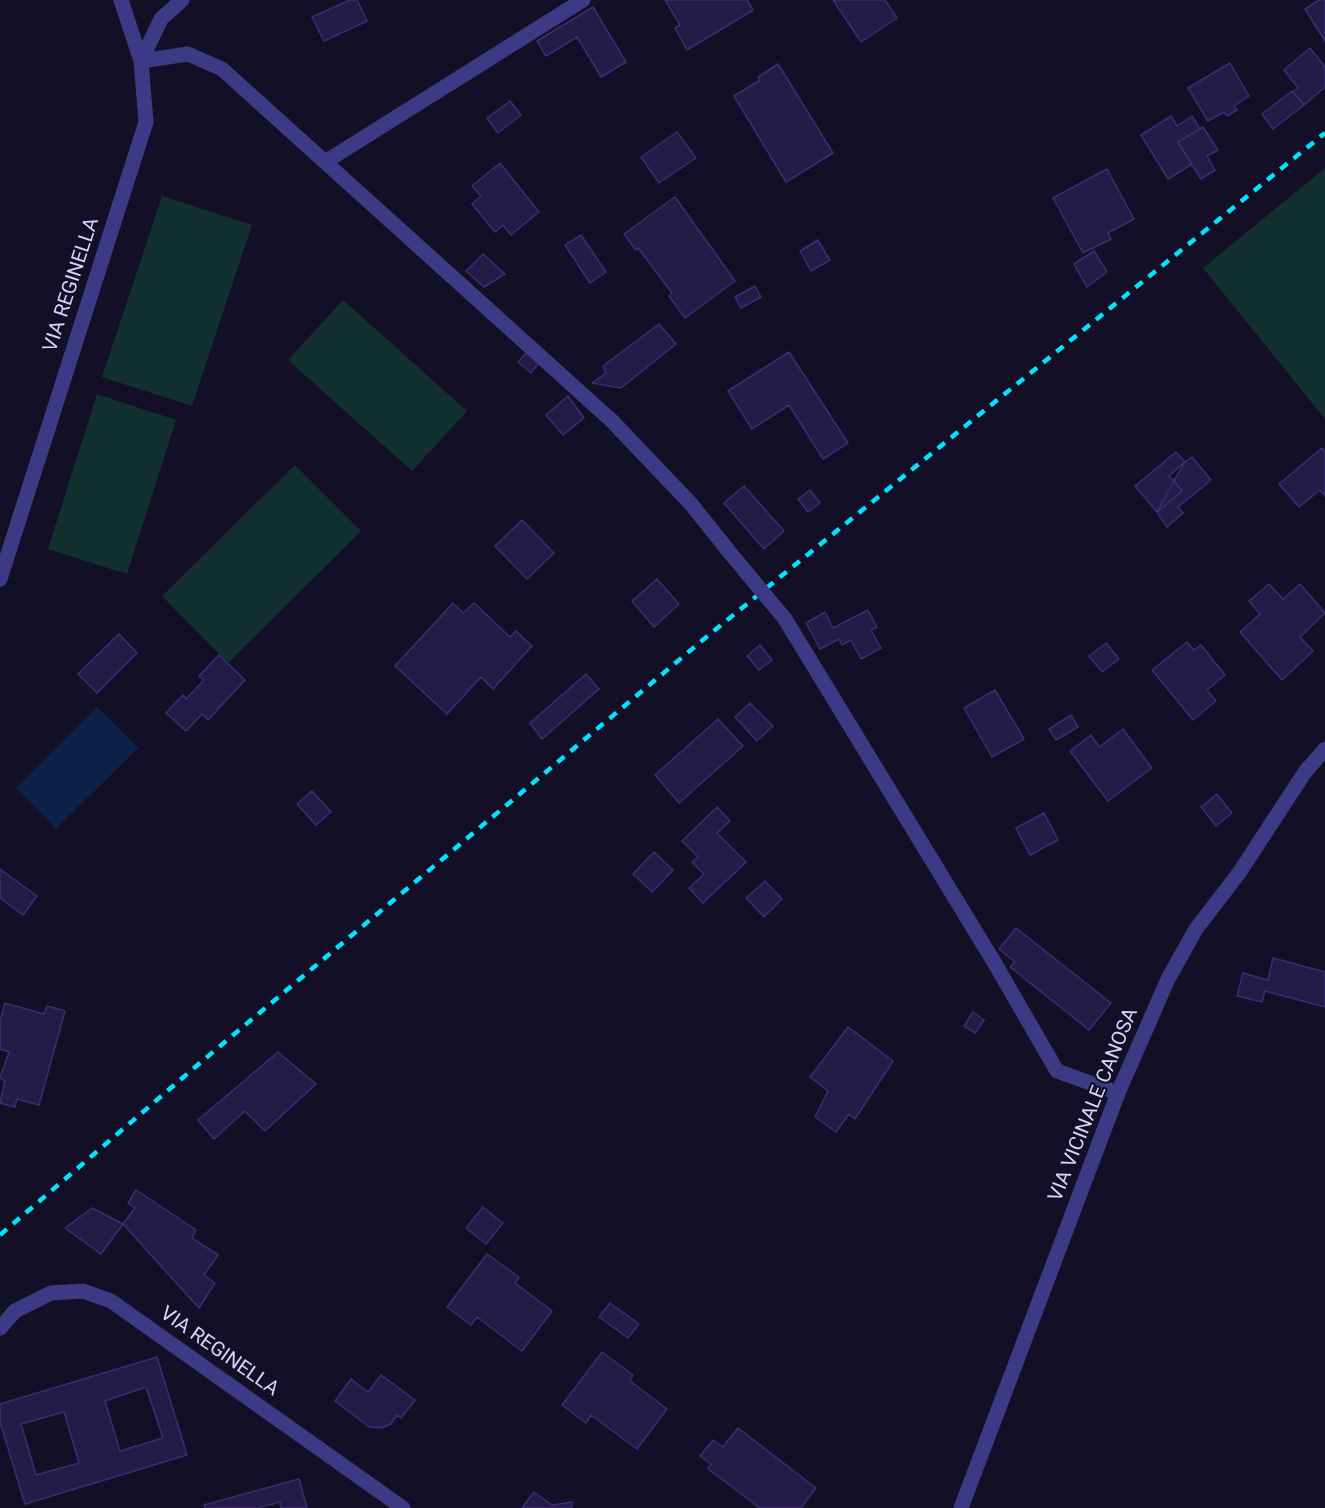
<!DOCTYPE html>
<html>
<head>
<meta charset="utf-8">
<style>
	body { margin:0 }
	canvas { display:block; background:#130f26 }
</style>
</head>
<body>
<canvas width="1325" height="1508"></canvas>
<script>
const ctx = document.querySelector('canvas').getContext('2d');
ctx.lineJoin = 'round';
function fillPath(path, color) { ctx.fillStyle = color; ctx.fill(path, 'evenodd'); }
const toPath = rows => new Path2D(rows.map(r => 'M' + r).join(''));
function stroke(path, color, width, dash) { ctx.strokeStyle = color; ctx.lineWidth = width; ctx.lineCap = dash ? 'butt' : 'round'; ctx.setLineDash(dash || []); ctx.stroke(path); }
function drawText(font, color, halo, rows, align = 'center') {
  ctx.font = font + ' Roboto,sans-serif'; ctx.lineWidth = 4.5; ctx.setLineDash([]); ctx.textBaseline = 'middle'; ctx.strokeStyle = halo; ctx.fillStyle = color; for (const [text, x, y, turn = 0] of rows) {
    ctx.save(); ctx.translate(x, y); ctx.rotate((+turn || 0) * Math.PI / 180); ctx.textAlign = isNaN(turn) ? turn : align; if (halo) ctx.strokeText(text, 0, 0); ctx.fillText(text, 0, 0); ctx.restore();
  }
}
fillPath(toPath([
	[1325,168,1325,419,1203,268],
	[162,196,252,225,192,406,102,377],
	[343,300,467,411,412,471,288,360],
	[97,394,176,420,127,574,48,549],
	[295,465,361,531,228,663,162,596]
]), '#12302f');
fillPath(toPath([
	[97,707,138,748,56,829,16,788]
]), '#0c2248');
const building = toPath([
	[350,0,357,0,367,21,324,41,312,17,350,0],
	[665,0,747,0,753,10,687,50,675,28,680,25,665,0],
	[833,0,885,0,897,18,861,42,833,0],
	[1319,0,1325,0,1325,41,1305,9,1319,0],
	[593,7,626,62,601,77,577,37,546,56,537,41,593,7],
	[1310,48,1325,67,1325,87,1304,105,1293,92,1298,88,1284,70,1310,48],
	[1230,63,1249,96,1234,106,1237,110,1227,116,1224,112,1208,121,1188,88,1230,63],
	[778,64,833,153,786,182,734,96,760,80,758,77,778,64],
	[1292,91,1304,105,1273,129,1262,114,1292,91],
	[510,101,521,115,498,133,487,118,510,101],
	[1171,116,1177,126,1192,116,1200,129,1178,142,1192,164,1168,179,1141,135,1171,116],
	[1203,127,1218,150,1207,156,1215,170,1201,179,1178,142,1203,127],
	[677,132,696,158,659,183,641,157,677,132],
	[500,163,539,212,511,235,503,225,495,232,472,204,481,196,472,186,500,163],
	[1107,169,1134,219,1108,233,1111,239,1083,253,1053,198,1107,169],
	[675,197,735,281,685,318,669,296,672,293,638,248,636,250,624,234,675,197],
	[581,235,606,272,590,283,565,245,581,235],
	[818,240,830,260,811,271,800,251,818,240],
	[1094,251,1107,272,1087,287,1074,264,1094,251],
	[483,254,505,274,484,287,466,271,483,254],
	[755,286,761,297,741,308,735,297,755,286],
	[659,324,676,344,621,388,592,383,606,373,603,366,659,324],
	[527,352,539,363,531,373,518,362,527,352],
	[789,352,848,443,823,459,789,405,752,429,728,391,789,352],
	[568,396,584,418,563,435,546,415,568,396],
	[1322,448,1325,452,1325,496,1320,490,1299,507,1279,484,1322,448],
	[1176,452,1185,462,1169,476,1174,481,1157,512,1135,486,1176,452],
	[1192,457,1211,480,1178,507,1183,513,1167,527,1157,512,1182,491,1174,481,1185,462,1192,457],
	[1174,481,1182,491,1157,512,1174,481],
	[744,486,784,531,764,549,724,503,744,486],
	[810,490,820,503,808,512,798,499,810,490],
	[522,520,554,553,527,579,495,546,522,520],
	[657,579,679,604,654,627,632,601,657,579],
	[1269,584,1283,599,1300,584,1325,613,1300,637,1313,651,1282,680,1240,632,1260,614,1249,601,1269,584],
	[453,603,463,613,474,603,510,637,516,631,532,646,493,689,481,677,447,714,395,666,453,603],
	[868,610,877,627,871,630,881,648,861,659,851,640,842,645,839,639,820,649,806,623,825,612,833,628,868,610],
	[119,634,137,653,97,693,78,674,119,634],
	[1187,642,1194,650,1201,645,1225,675,1207,690,1216,701,1193,720,1152,670,1187,642],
	[1106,643,1119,659,1102,672,1089,656,1106,643],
	[760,645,772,660,759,670,747,656,760,645],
	[219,655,245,680,208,720,202,714,186,731,166,713,183,695,186,699,204,680,199,676,219,655],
	[586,674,599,689,542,739,530,723,586,674],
	[995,690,1024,739,992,757,964,708,995,690],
	[750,703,773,726,757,741,735,717,750,703],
	[1071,715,1078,727,1056,740,1049,729,1071,715],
	[718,719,743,746,679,803,655,775,718,719],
	[1123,729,1152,768,1108,801,1070,751,1091,735,1099,747,1123,729],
	[312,791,331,812,316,825,297,804,312,791],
	[1217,794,1232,813,1216,826,1201,807,1217,794],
	[717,807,730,821,717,833,746,862,703,903,689,888,704,874,692,862,698,857,682,841,717,807],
	[1044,813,1058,840,1030,855,1016,828,1044,813],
	[654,852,673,870,652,892,633,874,654,852],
	[0,869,37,896,23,915,0,898,0,869],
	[765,881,782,899,764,917,746,898,765,881],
	[1016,928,1111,1003,1089,1030,1010,967,1015,962,999,949,1016,928],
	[1273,958,1325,972,1325,1007,1265,991,1262,1002,1237,996,1243,973,1268,980,1273,958],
	[5,1003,44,1014,47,1006,65,1011,39,1105,17,1099,15,1107,0,1103,5,1081,0,1078,9,1052,0,1049,0,1022,5,1003],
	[973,1012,984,1020,975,1033,964,1026,973,1012],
	[848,1027,893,1061,855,1119,849,1114,836,1132,815,1117,828,1091,810,1077,848,1027],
	[278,1052,316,1084,265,1131,245,1111,214,1139,198,1120,278,1052],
	[136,1190,196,1230,192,1238,218,1255,204,1275,215,1283,199,1308,123,1224,135,1208,128,1203,136,1190],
	[483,1207,503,1223,486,1244,466,1228,483,1207],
	[92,1208,123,1224,101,1254,65,1228,92,1208],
	[487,1254,519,1277,515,1283,552,1311,522,1351,477,1317,471,1325,447,1307,487,1254],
	[610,1303,639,1324,628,1338,599,1317,610,1303],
	[602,1352,633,1375,630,1381,667,1409,637,1449,591,1415,586,1423,562,1405,602,1352],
	[157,1357,187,1455,25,1504,0,1422,0,1404,157,1357],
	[146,1387,163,1438,120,1451,105,1401,146,1387],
	[64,1412,79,1463,36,1475,21,1424,64,1412],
	[381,1375,415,1400,401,1418,397,1415,391,1424,381,1428,369,1427,335,1401,351,1379,368,1392,381,1375],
	[738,1428,816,1488,801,1508,760,1508,708,1469,711,1464,700,1456,713,1440,723,1447,738,1428],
	[299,1479,307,1508,281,1508,280,1502,258,1508,205,1508,204,1505,299,1479],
	[534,1492,552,1505,572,1502,572,1508,522,1508,534,1492]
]);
fillPath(building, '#241b47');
stroke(building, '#3b2d73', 1.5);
stroke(toPath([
	[141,61,188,54,222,69,612,421,691,504,731,554],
	[141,61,161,19,182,0],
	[325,162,583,0],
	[0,579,146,122,141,61,121,0],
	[785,619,994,962,1057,1071,1118,1093],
	[0,1328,15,1311,51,1293,83,1291,111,1301,403,1508],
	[961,1508,1118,1093,1168,979,1196,929,1239,873,1305,772,1325,749]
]), '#3d3a85', 15);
stroke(toPath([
	[0,1235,194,1068,704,639,1325,133]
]), '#00e5ff', 4.5, [9, 8]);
stroke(toPath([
	[731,554,785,619]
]), '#3d3a85', 15);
drawText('20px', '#d9d4ff', '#130f26', [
	["VIA REGINELLA",72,285,-72],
	["VIA VICINALE CANOSA",1094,1105,-68],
	["VIA REGINELLA",219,1352,35]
]);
</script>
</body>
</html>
